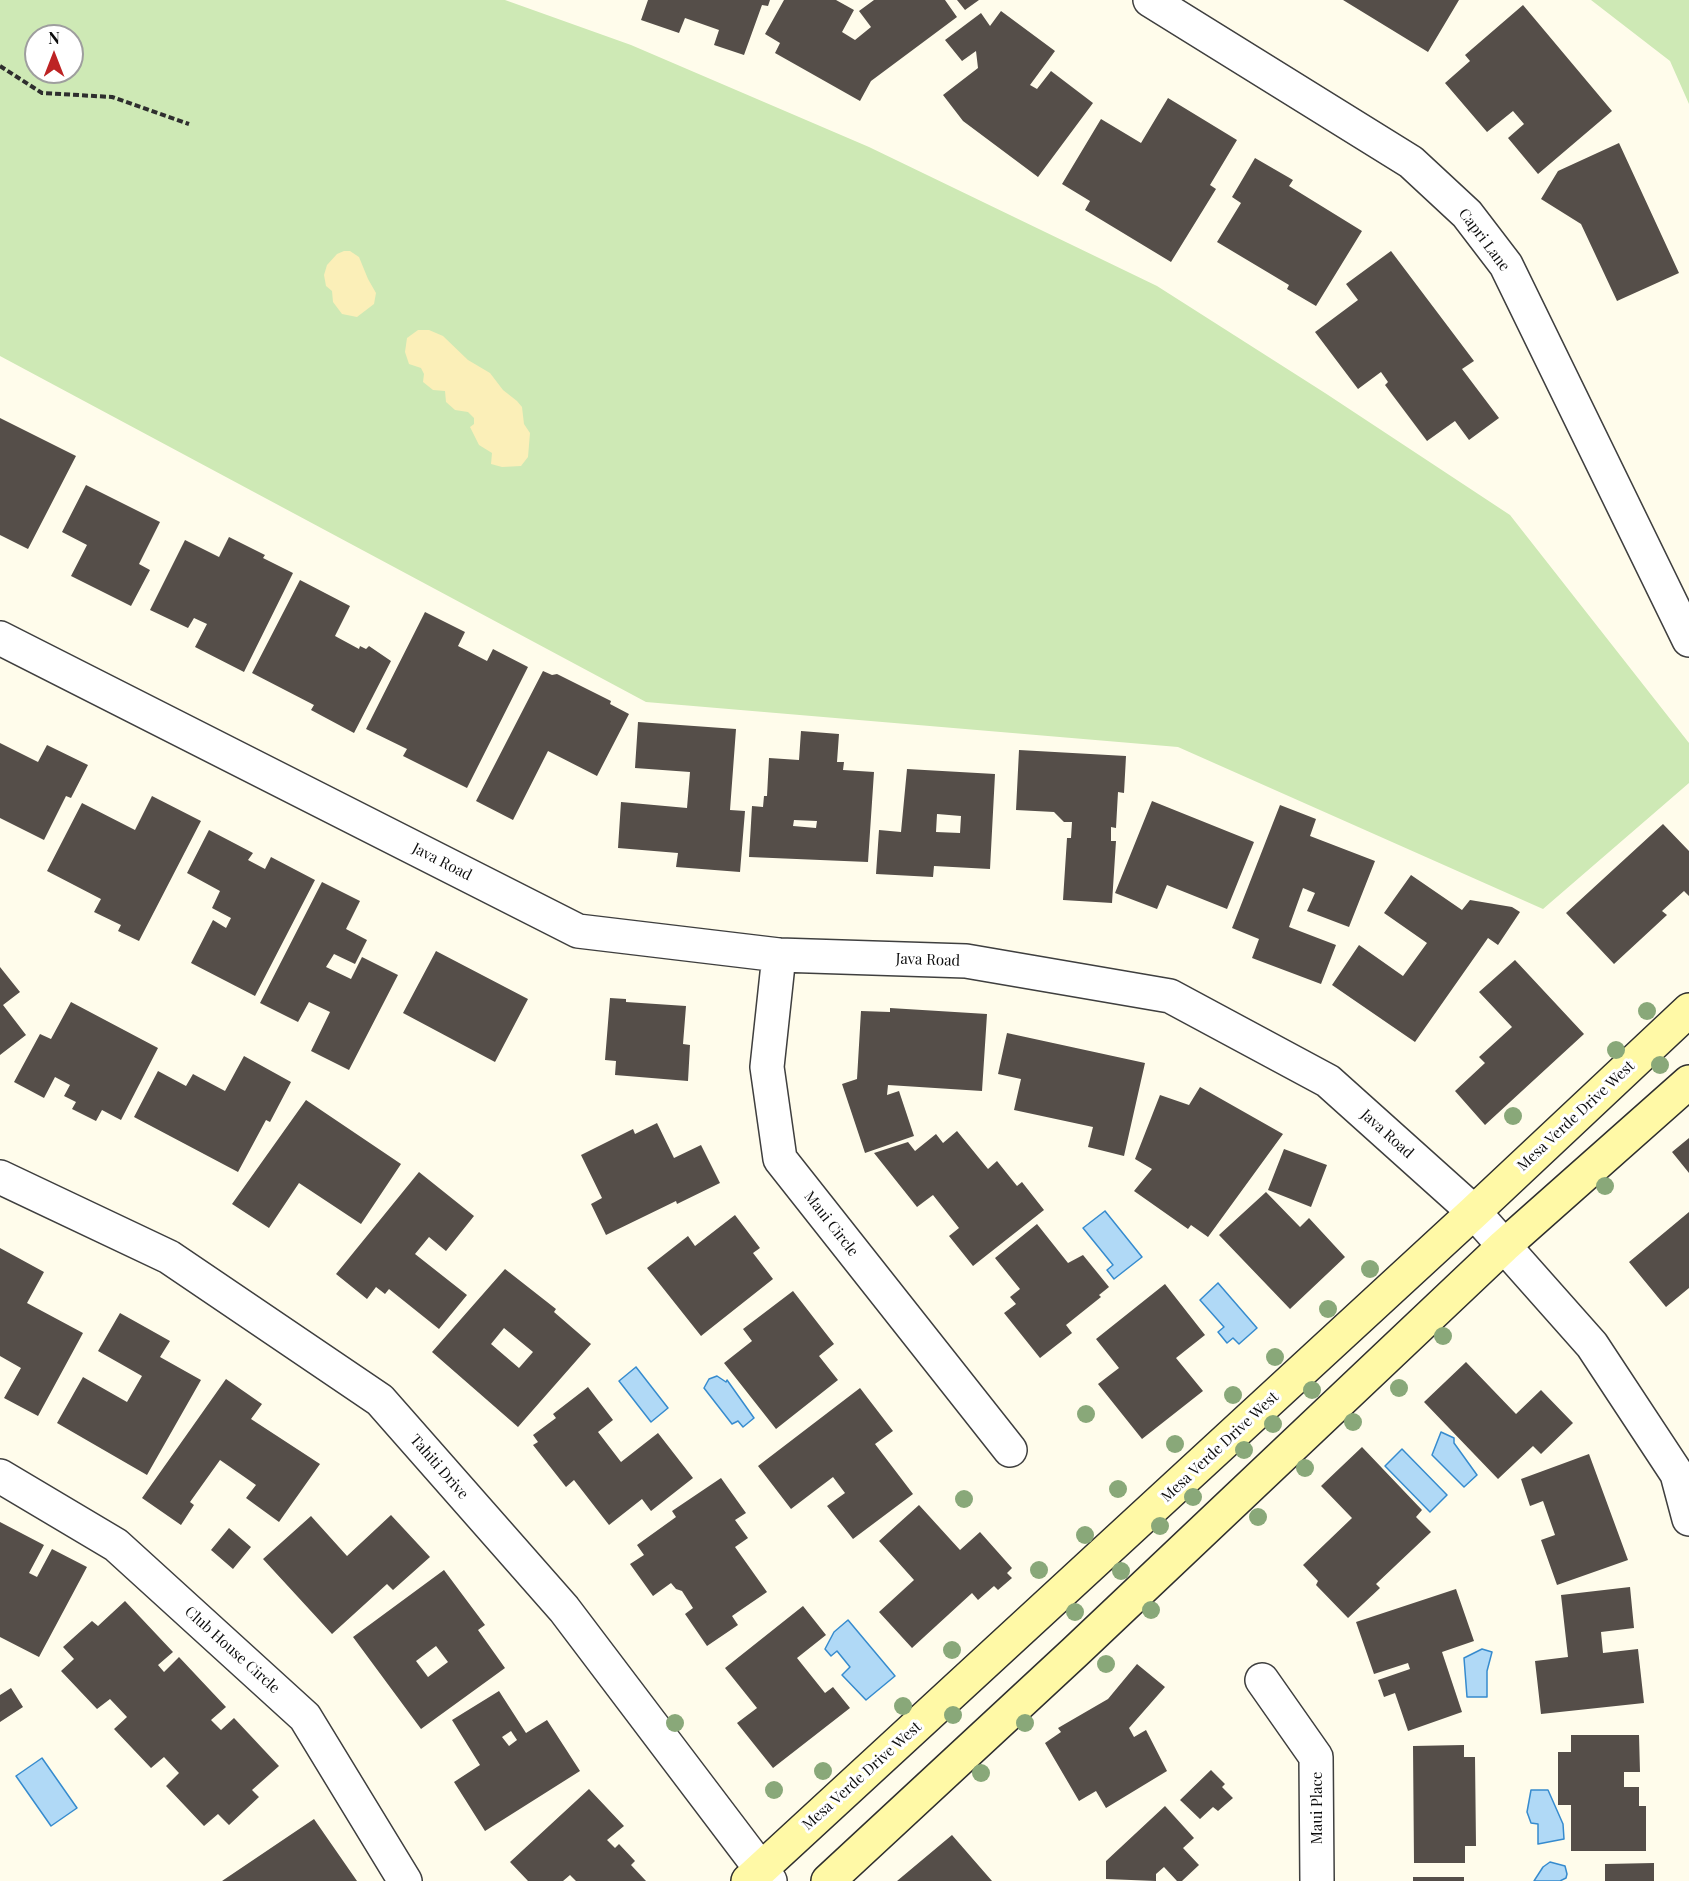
<!DOCTYPE html>
<html>
<head>
<meta charset="utf-8">
<style>
	body { margin:0 }
	#map { position:relative; width:1689px; height:1881px; overflow:hidden; background:#fffceb; font-family:"Playfair Display",serif }
	canvas { display:block }
	.north { position:absolute; left:24px; top:24px; width:60px; height:60px; box-sizing:border-box; background:#fff; border:2px solid #9e9e9e; border-radius:50%; rotate:0deg; font-size:16px; font-weight:700; line-height:24px; text-align:center; color:#0c0c0c }
	.north::after { content:''; display:block; margin:auto; width:21px; height:27px; background:#bd2324; clip-path:polygon(50% 0,100% 100%,50% 72%,0 100%) }
</style>
</head>
<body>
<div id="map">
<canvas width="1689" height="1881"></canvas>
<div class="north">N</div>
</div>
<script>
const ctx = document.querySelector('canvas').getContext('2d');
ctx.lineJoin = 'round';
function fillPath(path, color) { ctx.fillStyle = color; ctx.fill(path, 'evenodd'); }
const toPath = rows => new Path2D(rows.map(r => 'M' + r).join(''));
function stroke(path, color, width, dash) { ctx.strokeStyle = color; ctx.lineWidth = width; ctx.lineCap = dash ? 'butt' : 'round'; ctx.setLineDash(dash || []); ctx.stroke(path); }
function drawText(font, color, halo, rows, align = 'center') {
  ctx.font = font + ' "Playfair Display",serif'; ctx.lineWidth = 6; ctx.setLineDash([]); ctx.textBaseline = 'middle'; ctx.strokeStyle = halo; ctx.fillStyle = color; for (const [text, x, y, turn = 0] of rows) {
    ctx.save(); ctx.translate(x, y); ctx.rotate((+turn || 0) * Math.PI / 180); ctx.textAlign = isNaN(turn) ? turn : align; if (halo) ctx.strokeText(text, 0, 0); ctx.fillText(text, 0, 0); ctx.restore();
  }
}
fillPath(toPath([
	[0,0,505,0,631,45,869,147,1157,286,1325,393,1510,515,1689,743,1689,783,1543,909,1178,747,646,702,0,356],
	[36,36,72,36,72,72,36,72],
	[1591,0,1689,0,1689,104,1670,61]
]), '#cee9b5');
fillPath(toPath([
	[344,251,350,251,359,257,368,279,376,293,374,304,357,317,342,314,333,302,332,291,326,286,324,275,327,265,337,254],
	[418,330,429,330,443,336,468,360,490,373,503,390,517,401,522,407,524,424,530,433,528,457,521,466,502,467,491,464,492,453,479,445,470,427,474,424,474,418,468,412,455,410,446,402,445,391,433,390,423,382,424,374,421,368,409,364,405,352,407,338]
]), '#fbefb8');
const water = toPath([
	[1105,1211,1142,1257,1114,1279,1107,1270,1113,1265,1083,1228,1105,1211],
	[1218,1283,1257,1328,1239,1344,1233,1338,1227,1343,1218,1332,1224,1327,1200,1300,1218,1283],
	[636,1367,668,1408,651,1422,619,1381,636,1367],
	[717,1376,726,1382,727,1380,754,1418,743,1427,738,1421,732,1424,704,1388,709,1379,717,1376],
	[1441,1432,1454,1438,1454,1443,1477,1475,1464,1487,1432,1455,1441,1432],
	[1402,1449,1447,1495,1430,1512,1385,1466,1402,1449],
	[848,1620,895,1676,866,1700,842,1675,850,1667,837,1651,831,1656,825,1649,834,1632,848,1620],
	[1482,1649,1492,1652,1487,1671,1487,1697,1467,1697,1464,1658,1482,1649],
	[42,1758,77,1808,51,1826,16,1776,42,1758],
	[1531,1790,1548,1790,1563,1824,1564,1839,1538,1844,1538,1824,1531,1823,1527,1812,1531,1790],
	[1550,1862,1565,1866,1567,1874,1566,1878,1560,1881,1534,1881,1543,1867,1550,1862]
]);
fillPath(water, '#b0d9f6');
stroke(water, '#368bce', 1.5);
fillPath(toPath([
	[648,0,770,0,768,6,762,5,744,55,714,45,719,30,685,18,679,33,641,20],
	[784,0,836,0,854,10,842,32,855,40,871,27,859,11,874,0,945,0,957,17,871,81,860,101,775,53,780,43,765,34],
	[957,0,979,0,965,10],
	[1343,0,1459,0,1428,52],
	[1523,5,1612,111,1538,174,1508,138,1524,124,1513,111,1487,132,1445,83,1470,61,1465,55],
	[1001,11,1055,51,1030,85,1037,89,1051,71,1093,103,1038,177,963,121,943,95,978,68,976,51,962,61,945,40,981,13,990,26],
	[1168,98,1237,140,1210,185,1216,189,1171,262,1085,210,1090,201,1062,184,1101,119,1141,143],
	[1619,143,1679,273,1617,301,1581,224,1541,199,1558,171],
	[1255,158,1293,180,1289,186,1362,231,1316,306,1287,289,1289,285,1217,242,1241,203,1232,197],
	[1391,251,1474,361,1462,369,1499,418,1469,440,1455,421,1427,441,1385,385,1388,382,1381,372,1358,389,1315,332,1358,300,1346,284],
	[0,418,76,456,28,549,0,535],
	[86,485,160,522,139,564,150,570,131,606,71,576,87,545,62,532],
	[229,537,265,555,263,558,293,573,244,672,195,647,207,624,194,618,188,628,150,610,185,540,219,557],
	[300,580,350,606,335,636,359,649,360,646,366,649,369,646,391,661,354,733,311,710,314,705,252,673],
	[425,612,465,632,458,646,487,661,493,649,528,667,467,788,403,756,407,749,366,729],
	[543,671,552,675,557,674,611,701,610,704,629,714,597,776,548,751,513,820,476,801],
	[638,722,736,729,730,810,745,811,740,872,676,867,678,853,618,848,621,802,687,808,690,772,635,768],
	[801,731,839,734,837,762,844,762,843,770,874,772,868,862,749,857,752,806,763,807,764,796,767,796,769,758,799,760],
	[794,820,817,821,816,828,793,826],
	[0,743,38,762,47,745,88,765,71,798,66,796,44,840,0,818],
	[1019,750,1126,756,1124,793,1118,792,1116,828,1111,827,1111,841,1116,841,1112,903,1063,900,1067,838,1071,838,1072,822,1064,822,1054,812,1016,810],
	[907,769,995,774,990,869,934,866,933,877,876,874,879,830,901,832],
	[937,814,961,816,960,833,936,832],
	[152,796,201,821,139,941,118,931,121,925,94,912,101,899,47,871,82,803,135,830],
	[1152,801,1254,842,1227,909,1167,885,1157,909,1115,893],
	[1280,805,1316,819,1310,836,1375,861,1349,927,1307,911,1315,893,1303,888,1289,927,1336,945,1321,984,1252,958,1259,939,1232,928],
	[1663,824,1689,851,1689,896,1684,891,1662,911,1667,915,1614,964,1566,913],
	[209,830,253,853,248,860,265,869,271,857,315,880,255,996,191,963,213,920,226,928,231,918,212,908,220,891,187,873],
	[1411,875,1462,910,1470,900,1512,907,1520,912,1498,945,1488,938,1415,1042,1332,985,1359,945,1403,976,1427,943,1384,913],
	[322,882,360,901,346,929,367,940,355,964,334,954,326,967,351,979,362,957,398,975,349,1070,311,1051,330,1012,309,1002,298,1022,260,1003],
	[436,951,528,999,495,1062,403,1013],
	[1515,960,1584,1034,1485,1125,1455,1091,1485,1063,1479,1057,1512,1027,1479,992],
	[0,967,20,992,3,1005,26,1035,0,1055],
	[610,998,626,999,626,1002,686,1006,683,1044,690,1045,688,1081,615,1075,616,1061,605,1060],
	[71,1002,158,1048,121,1120,102,1110,96,1121,72,1109,76,1102,64,1096,70,1085,55,1077,44,1098,14,1082,40,1034,51,1039],
	[890,1008,987,1014,982,1091,888,1085,887,1095,899,1091,914,1136,865,1153,842,1084,857,1079,861,1011,890,1012],
	[1007,1033,1145,1063,1124,1156,1088,1147,1093,1127,1014,1110,1021,1079,998,1074],
	[244,1056,291,1082,270,1122,266,1120,238,1172,134,1117,158,1071,186,1086,193,1074,225,1091],
	[1200,1087,1283,1134,1208,1237,1191,1225,1188,1229,1134,1191,1152,1169,1135,1159,1160,1095,1189,1105],
	[306,1100,401,1164,361,1224,299,1183,269,1228,232,1204],
	[657,1123,674,1158,701,1145,720,1183,677,1204,676,1201,606,1235,591,1204,602,1198,581,1155,633,1129,635,1134],
	[957,1131,988,1169,997,1161,1017,1186,1022,1182,1044,1210,973,1266,949,1236,959,1228,933,1195,917,1207,874,1153,908,1142,915,1151,936,1134,943,1143],
	[1689,1138,1689,1173,1672,1152],
	[1284,1149,1327,1165,1311,1207,1268,1190],
	[419,1172,474,1216,446,1251,429,1237,415,1254,467,1295,439,1329,389,1289,385,1294,376,1287,367,1299,336,1274],
	[1266,1192,1300,1227,1309,1218,1345,1257,1290,1309,1219,1235],
	[1689,1212,1689,1288,1666,1307,1629,1262],
	[735,1215,760,1248,753,1253,773,1279,701,1336,647,1268,688,1236,695,1246],
	[1037,1224,1068,1263,1083,1255,1109,1287,1099,1295,1101,1297,1066,1325,1072,1333,1040,1358,1004,1313,1016,1304,1010,1297,1020,1289,995,1258],
	[0,1248,44,1272,27,1303,83,1333,38,1416,4,1398,21,1368,0,1356],
	[505,1269,556,1309,554,1312,591,1344,518,1427,432,1352],
	[504,1328,533,1352,519,1368,491,1344],
	[1165,1284,1205,1335,1176,1358,1203,1391,1142,1439,1098,1384,1119,1368,1096,1339],
	[793,1291,834,1344,819,1356,838,1380,776,1429,724,1363,752,1341,743,1329],
	[120,1313,170,1341,160,1357,201,1380,147,1475,57,1423,83,1377,127,1402,142,1376,98,1351],
	[1466,1362,1516,1414,1541,1390,1573,1423,1541,1454,1533,1446,1498,1479,1424,1402],
	[226,1379,262,1404,251,1419,320,1464,279,1522,246,1498,256,1485,220,1460,190,1502,194,1505,181,1525,142,1498],
	[588,1387,613,1420,598,1432,621,1462,658,1433,693,1478,651,1511,642,1499,609,1525,574,1480,566,1487,533,1445,538,1442,533,1435,556,1418,553,1414],
	[860,1388,893,1431,875,1444,913,1494,853,1539,827,1506,845,1493,833,1477,791,1509,758,1466],
	[1362,1447,1422,1510,1416,1517,1431,1532,1376,1584,1380,1588,1348,1618,1316,1585,1318,1581,1303,1565,1352,1518,1321,1486],
	[1589,1454,1628,1560,1557,1585,1541,1540,1555,1535,1543,1501,1530,1506,1521,1479],
	[721,1478,746,1513,735,1520,748,1538,735,1547,767,1592,732,1616,738,1625,707,1646,685,1614,693,1608,682,1591,676,1589,671,1583,653,1596,630,1564,644,1555,637,1545,676,1517,672,1511],
	[919,1505,960,1550,980,1532,1012,1568,1007,1573,1012,1578,998,1590,994,1586,978,1600,972,1593,912,1648,879,1612,914,1580,879,1541],
	[391,1515,430,1557,393,1590,387,1584,332,1634,263,1559,311,1516,347,1556],
	[0,1522,44,1545,29,1573,37,1577,52,1549,87,1567,39,1657,0,1637],
	[229,1528,251,1547,233,1569,211,1550],
	[444,1570,485,1625,478,1630,505,1668,421,1729,353,1637],
	[436,1646,448,1662,428,1677,416,1661],
	[1630,1587,1634,1628,1601,1632,1603,1653,1638,1649,1644,1703,1541,1714,1535,1661,1568,1657,1561,1595],
	[1456,1589,1474,1641,1442,1652,1462,1712,1408,1731,1395,1693,1384,1697,1378,1680,1410,1669,1408,1663,1374,1674,1356,1622],
	[125,1601,173,1652,158,1665,164,1672,179,1657,226,1707,211,1720,221,1730,234,1718,279,1766,252,1790,259,1797,229,1825,218,1814,204,1826,166,1786,179,1773,164,1757,151,1768,114,1729,127,1717,110,1699,97,1709,61,1671,74,1659,63,1647,92,1621,98,1626],
	[803,1606,826,1635,797,1658,825,1693,833,1687,850,1708,773,1768,737,1723,757,1708,725,1668],
	[1137,1664,1165,1687,1129,1728,1134,1737,1146,1730,1167,1771,1106,1808,1096,1791,1079,1801,1045,1743,1061,1732,1058,1728,1108,1699],
	[11,1688,23,1707,0,1722,0,1695],
	[499,1691,526,1733,547,1720,580,1771,485,1831,454,1782,480,1765,452,1720],
	[511,1731,517,1740,509,1746,502,1737],
	[1571,1735,1639,1735,1640,1772,1624,1772,1624,1787,1639,1787,1639,1806,1646,1806,1646,1851,1571,1851,1571,1805,1558,1805,1558,1752,1571,1752],
	[1464,1745,1464,1757,1475,1757,1476,1846,1465,1846,1465,1863,1414,1863,1413,1746],
	[1211,1770,1225,1784,1222,1787,1233,1798,1218,1811,1213,1807,1200,1819,1180,1800],
	[589,1789,624,1826,607,1840,615,1848,619,1844,635,1861,631,1865,646,1881,576,1881,570,1875,563,1881,528,1881,510,1862],
	[1165,1806,1194,1838,1183,1848,1199,1865,1182,1881,1177,1881,1164,1867,1156,1874,1156,1881,1106,1879,1106,1861],
	[314,1819,357,1881,222,1881],
	[952,1835,992,1881,897,1881],
	[1654,1863,1654,1881,1605,1881,1605,1864],
	[1413,1877,1464,1877,1464,1881,1413,1881]
]), '#554e49');
const street = toPath([
	[1150,0,1411,162,1467,214,1506,265,1689,640],
	[0,638,578,931,779,955,966,961,1170,996,1328,1081,1474,1212,1592,1345,1677,1474,1689,1519],
	[779,955,767,1067,780,1159,1010,1450],
	[0,1177,169,1257,380,1400,564,1609,770,1881],
	[0,1476,116,1545,305,1717,405,1881],
	[1262,1680,1316,1757,1317,1881]
]);
const secondary = toPath([
	[748,1881,1474,1212,1689,1010],
	[828,1881,1075,1652,1504,1246,1689,1082]
]);
stroke(street, '#3f3f3f', 36);
stroke(secondary, '#2e2e2e', 36);
stroke(toPath([
	[0,66,42,93,112,97,189,124]
]), '#2e2e2e', 4, [6, 3]);
stroke(street, '#fff', 33);
stroke(secondary, '#fff9a6', 33);
ctx.fillStyle = '#89a879';
for (const [x, y] of [
	[1647,1011],
	[1616,1050],
	[1660,1065],
	[1513,1116],
	[1605,1186],
	[1370,1269],
	[1328,1309],
	[1443,1336],
	[1275,1357],
	[1399,1388],
	[1312,1390],
	[1233,1395],
	[1086,1414],
	[1353,1422],
	[1273,1424],
	[1175,1444],
	[1244,1450],
	[1305,1468],
	[1118,1489],
	[1193,1497],
	[964,1499],
	[1258,1517],
	[1160,1526],
	[1085,1535],
	[1039,1570],
	[1121,1571],
	[1151,1610],
	[1075,1612],
	[952,1650],
	[1106,1664],
	[903,1706],
	[953,1715],
	[675,1723],
	[1025,1723],
	[823,1771],
	[981,1773],
	[774,1790]
]) { ctx.beginPath(); ctx.arc(x, y, 9, 0, 2 * Math.PI); ctx.fill(); }
drawText('15px', '#0c0c0c', '#fff', [
	["Capri Lane",1484,240,53],
	["Java Road",442,862,27],
	["Java Road",928,960,2],
	["Mesa Verde Drive West",1576,1116,-43],
	["Java Road",1387,1134,42],
	["Maui Circle",831,1224,52],
	["Mesa Verde Drive West",1220,1447,-43],
	["Tahiti Drive",439,1467,49],
	["Club House Circle",232,1650,42],
	["Mesa Verde Drive West",862,1776,-42],
	["Maui Place",1317,1808,-90]
]);
</script>
</body>
</html>
